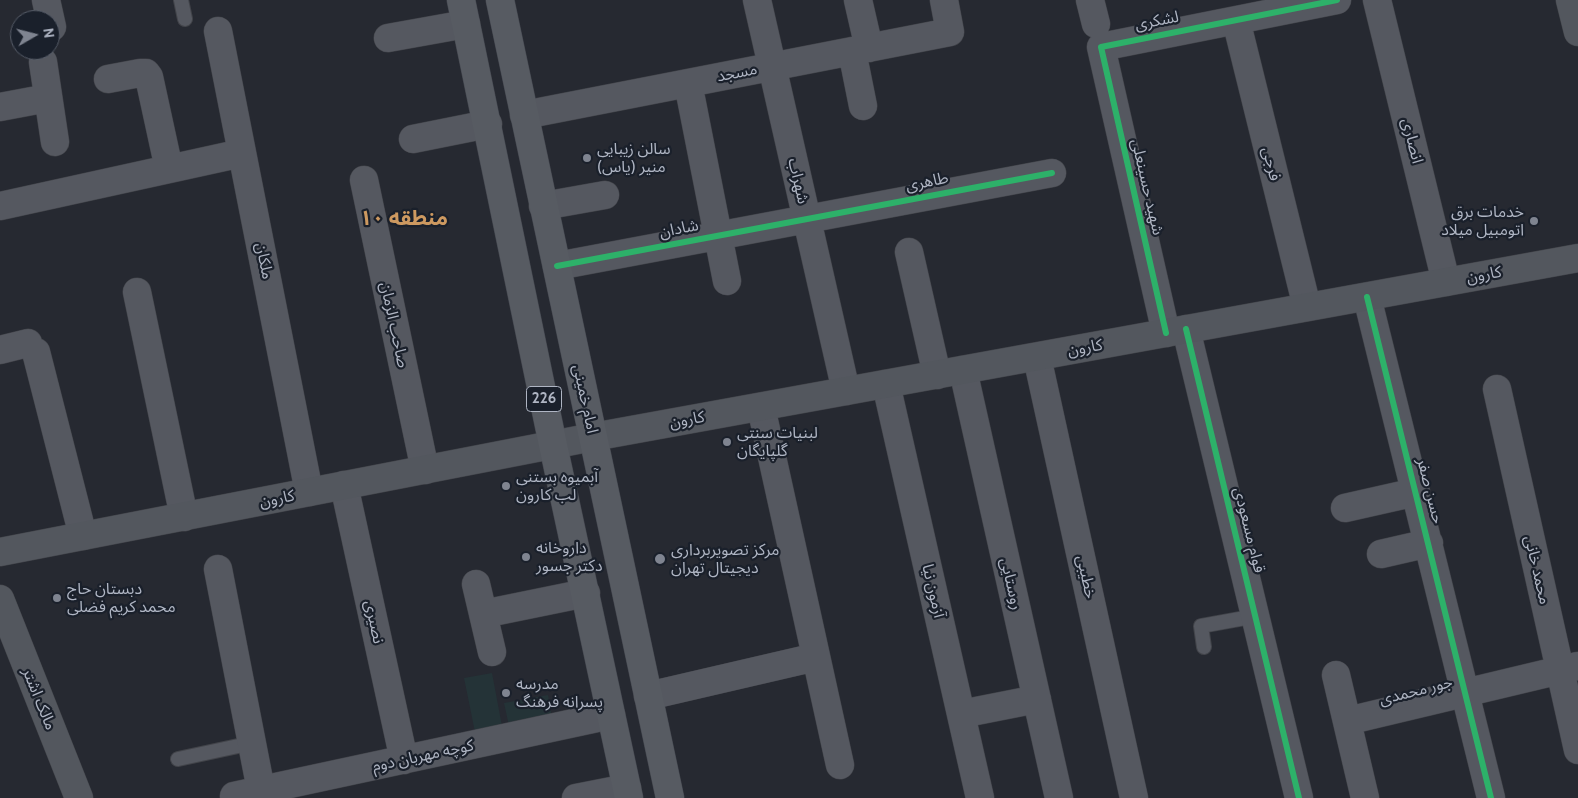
<!DOCTYPE html>
<html>
<head>
<meta charset="utf-8">
<style>
	body { margin:0 }
	#map { position:relative; width:1578px; height:798px; overflow:hidden; background:#262931; font-family:Cabin,sans-serif }
	canvas { display:block }
	.north { position:absolute; left:10px; top:10px; width:50px; height:50px; box-sizing:border-box; background:#1a202b; border:1px solid #565c68; border-radius:50%; rotate:82deg; font-size:14px; font-weight:700; line-height:20px; text-align:center; color:#afb5c3 }
	.north::after { content:''; display:block; margin:auto; width:18px; height:22px; background:#7f8490; clip-path:polygon(50% 0,100% 100%,50% 72%,0 100%) }
</style>
</head>
<body>
<div id="map">
<canvas width="1578" height="798"></canvas>
<div class="north">N</div>
</div>
<script>
const ctx = document.querySelector('canvas').getContext('2d');
ctx.lineJoin = 'round';
function fillPath(path, color) { ctx.fillStyle = color; ctx.fill(path, 'evenodd'); }
const toPath = rows => new Path2D(rows.map(r => 'M' + r).join(''));
function stroke(path, color, width, dash) { ctx.strokeStyle = color; ctx.lineWidth = width; ctx.lineCap = dash ? 'butt' : 'round'; ctx.setLineDash(dash || []); ctx.stroke(path); }
function drawText(font, color, halo, rows, align = 'center') {
  ctx.font = font + ' Cabin,"Noto Sans Arabic",sans-serif'; ctx.lineWidth = 4.5; ctx.setLineDash([]); ctx.textBaseline = 'middle'; ctx.strokeStyle = halo; ctx.fillStyle = color; for (const [text, x, y, turn = 0] of rows) {
    ctx.save(); ctx.translate(x, y); ctx.rotate((+turn || 0) * Math.PI / 180); ctx.textAlign = isNaN(turn) ? turn : align; if (halo) ctx.strokeText(text, 0, 0); ctx.fillText(text, 0, 0); ctx.restore();
  }
}
fillPath(toPath([
	[492,673,502,726,475,732,464,678],
	[548,695,552,718,509,726,504,703]
]), '#243337');
const lane = toPath([
	[181,0,185,19],
	[1204,647,1201,626,1256,616],
	[178,759,252,743]
]);
const street = toPath([
	[46,0,52,27],
	[757,0,846,391],
	[858,0,869,48],
	[1090,0,1096,24],
	[1377,0,1446,282],
	[1236,20,1307,307],
	[218,31,309,492],
	[388,38,466,24],
	[852,51,863,106],
	[43,62,55,142],
	[108,79,140,73,146,73,149,77,169,169],
	[688,83,727,281],
	[0,107,48,98],
	[524,115,950,32,944,0],
	[413,139,488,124],
	[364,180,425,470],
	[0,206,242,153],
	[543,206,605,195],
	[909,252,937,375],
	[557,266,1052,173],
	[137,292,184,517],
	[1367,297,1491,798],
	[1186,329,1299,798],
	[1166,333,1101,47,1337,0],
	[0,350,28,343],
	[36,352,83,536],
	[1037,357,1134,798],
	[963,370,1059,798],
	[886,384,980,798],
	[1497,389,1578,750],
	[761,407,840,765],
	[344,485,404,760],
	[1345,508,1416,492],
	[1381,554,1429,543],
	[218,569,261,790],
	[476,584,492,652],
	[483,614,586,593],
	[1336,675,1365,798],
	[648,696,816,657],
	[961,714,1037,699],
	[1347,721,1577,666],
	[234,796,611,715],
	[576,798,627,788]
]);
const secondary = toPath([
	[1570,0,1578,32],
	[0,552,593,437,1578,258],
	[0,599,79,798]
]);
const primary = toPath([
	[461,0,553,445,629,798],
	[500,0,670,798]
]);
stroke(lane, '#42444a', 16);
stroke(street, '#42444a', 29);
stroke(secondary, '#42444a', 29);
stroke(primary, '#43464e', 29);
stroke(lane, '#555860', 14);
stroke(street, '#555860', 28);
stroke(secondary, '#53575e', 28);
stroke(primary, '#575b62', 28);
stroke(toPath([
	[557,266,1052,173],
	[1367,297,1491,798],
	[1186,329,1299,798],
	[1166,333,1101,47,1337,0]
]), '#2db169', 6);
for (const [x, y, r, color] of [
	[587,158,5,"#7f8490"],
	[1534,221,5,"#7f8490"],
	[727,442,5,"#7f8490"],
	[506,486,5,"#7f8490"],
	[526,557,5,"#7f8490"],
	[660,559,6,"#7f8490"],
	[57,598,5,"#7f8490"],
	[506,693,5,"#7f8490"]
]) { const dot = new Path2D(); dot.arc(x, y, r, 0, 2 * Math.PI); ctx.fillStyle = color; ctx.fill(dot); stroke(dot, '#1a202b', 2); }
for (const [x, y, w] of [
	[544,399,35]
]) { const box = new Path2D(); box.roundRect(x - w / 2, y - 12.5, w, 25, 4); ctx.fillStyle = '#1a202b'; ctx.fill(box); stroke(box, '#afb5c3', 1); }
drawText('bold 15px', '#afb5c3', null, [
	["226",544,399]
]);
drawText('16px', '#afb5c3', '#1a202b', [
	["لشکری",1157,21,-11],
	["مسجد",737,73,-11],
	["انصاری",1412,141,76],
	["فرجی",1271,164,76],
	["شهراب",798,181,77],
	["طاهری",927,182,-11],
	["شهید حسینعلی",1147,187,77],
	["شادان",679,229,-11],
	["ملکان",264,261,79],
	["کارون",1484,275,-10],
	["صاحب الزمان",394,325,78],
	["کارون",1085,348,-10],
	["امام خمینی",585,399,78],
	["کارون",687,420,-10],
	["حسن صفر",1430,491,76],
	["کارون",277,499,-11],
	["قوام مسعودی",1249,530,76],
	["محمد خانی",1537,570,77],
	["خطیبی",1086,577,78],
	["روستایی",1011,584,77],
	["آزمون نیا",933,591,77],
	["نصیری",374,622,78],
	["جور محمدی",1416,691,-14],
	["مالک اشتر",39,699,68],
	["کوچه مهربان دوم",423,756,-12]
]);
drawText('16px', '#afb5c3', '#1a202b', [
	["سالن زیبایی",597,149],
	["منیر (یاس)",597,167],
	["خدمات برق",1524,212,"right"],
	["اتومبیل میلاد",1524,230,"right"],
	["لبنیات سنتی",737,433],
	["گلپایگان",737,451],
	["آبمیوه بستنی",516,477],
	["لب کارون",516,495],
	["داروخانه",536,548],
	["دکتر جسور",536,566],
	["مرکز تصویربرداری",671,550],
	["دیجیتال تهران",671,568],
	["دبستان حاج",67,589],
	["محمد کریم فضلی",67,607],
	["مدرسه",516,684],
	["پسرانه فرهنگ",516,702]
], 'left');
drawText('bold 21px', '#cd9960', '#1a202b', [
	["منطقه ۱۰",404,219]
]);
</script>
</body>
</html>
